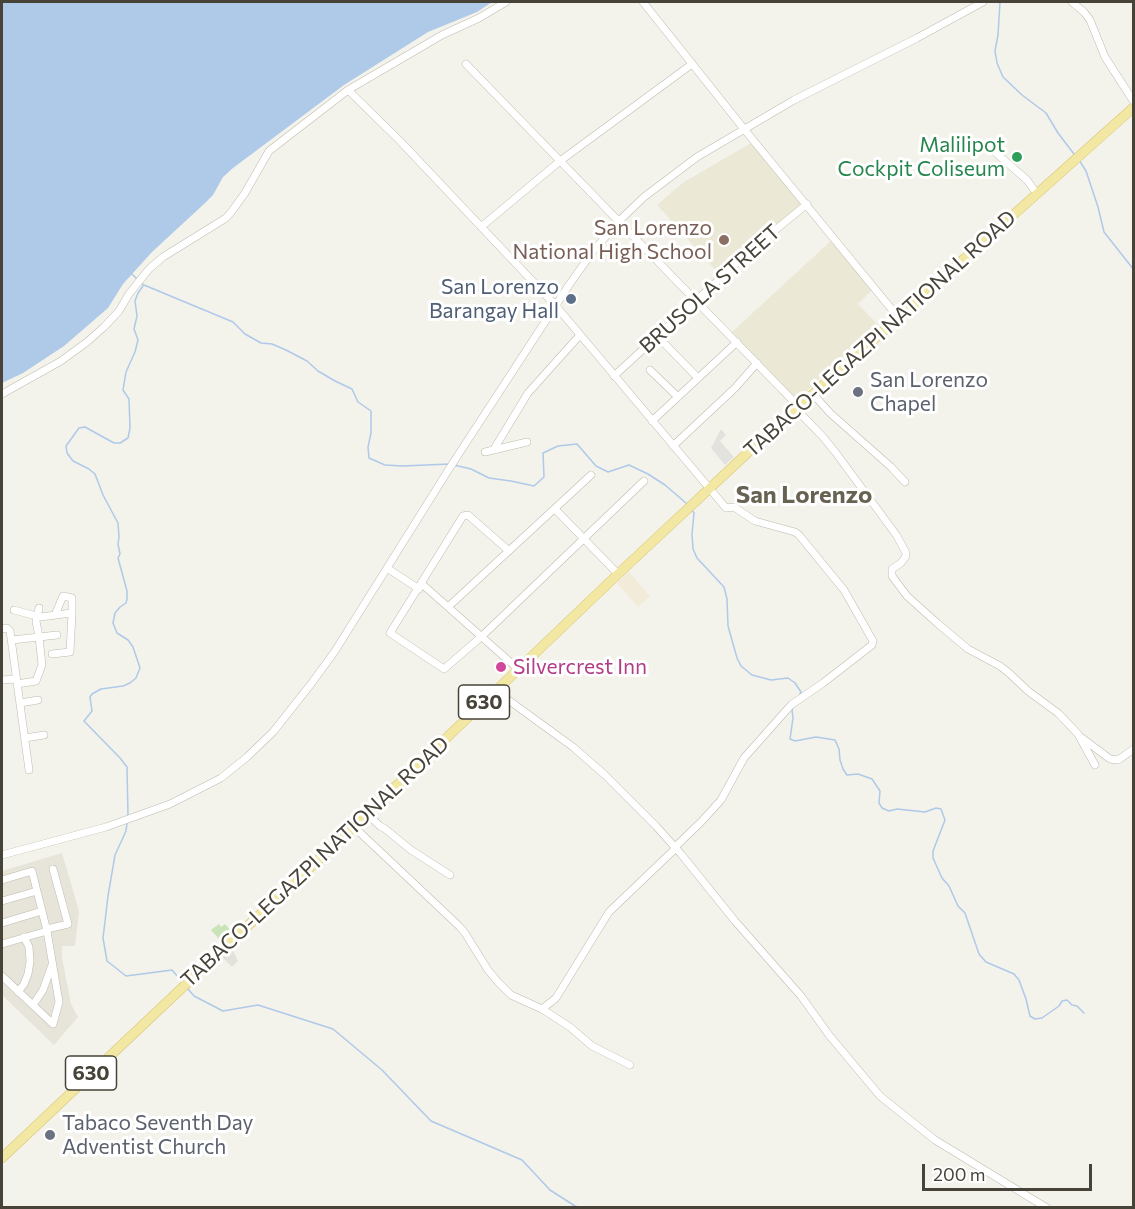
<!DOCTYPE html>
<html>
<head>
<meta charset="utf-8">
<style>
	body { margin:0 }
	#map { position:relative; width:1135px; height:1209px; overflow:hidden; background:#f3f2eb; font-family:Commissioner,sans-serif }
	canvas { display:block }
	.frame { position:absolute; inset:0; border:3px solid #474339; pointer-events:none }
	.scale { position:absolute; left:922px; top:1164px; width:170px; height:27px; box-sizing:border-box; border:3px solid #474339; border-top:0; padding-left:8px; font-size:18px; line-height:21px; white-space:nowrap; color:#474339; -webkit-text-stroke:4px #fff; paint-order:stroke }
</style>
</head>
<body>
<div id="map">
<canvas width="1135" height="1209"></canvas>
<div class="frame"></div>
<div class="scale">200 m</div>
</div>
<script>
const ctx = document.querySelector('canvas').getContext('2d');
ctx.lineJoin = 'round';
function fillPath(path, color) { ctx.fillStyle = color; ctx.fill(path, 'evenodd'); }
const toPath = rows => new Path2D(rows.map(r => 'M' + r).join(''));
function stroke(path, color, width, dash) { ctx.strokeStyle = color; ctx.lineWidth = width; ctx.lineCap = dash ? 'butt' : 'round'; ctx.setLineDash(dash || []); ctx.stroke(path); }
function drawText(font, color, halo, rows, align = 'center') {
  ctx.font = font + ' Commissioner,sans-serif'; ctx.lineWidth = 6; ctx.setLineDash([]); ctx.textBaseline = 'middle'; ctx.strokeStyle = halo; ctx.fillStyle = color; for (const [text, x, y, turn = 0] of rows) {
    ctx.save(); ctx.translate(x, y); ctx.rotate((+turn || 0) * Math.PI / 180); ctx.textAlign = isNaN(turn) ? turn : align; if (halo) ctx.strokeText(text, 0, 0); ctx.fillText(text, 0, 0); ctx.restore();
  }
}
fillPath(toPath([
	[62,853,79,911,75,946,62,946,62,958,71,1004,78,1017,54,1045,2,995,2,871]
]), '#e7e4da');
fillPath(toPath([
	[629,572,650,596,638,607,617,583]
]), '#f2ebd9');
fillPath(toPath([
	[232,949,238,961,232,967,222,957]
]), '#e3e1dc');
fillPath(toPath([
	[753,142,803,203,720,275,657,205,684,182],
	[833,239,874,288,858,304,878,325,797,400,732,332]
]), '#ebe8d6');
fillPath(toPath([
	[219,924,221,927,225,924,232,932,221,941,211,930]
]), '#cae3b9');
fillPath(toPath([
	[721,429,726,435,720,441,734,457,725,465,711,448]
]), '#e3e2df');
fillPath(toPath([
	[2,2,492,2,477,12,428,32,344,85,233,168,223,177,213,195,204,204,152,252,123,284,108,308,64,346,23,373,2,383]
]), '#afc9e9');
stroke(toPath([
	[1000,2,998,35,995,51,997,63,1003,77,1022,95,1046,113,1058,133,1074,154],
	[1079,160,1086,171,1098,207,1104,232,1134,270],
	[132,274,138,280],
	[141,283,144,285,233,322,245,334,261,343,272,344,286,350,307,361,318,371,335,381,352,389,358,402,371,411,371,433,368,447,369,458,385,465,402,466,450,464],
	[454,465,471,469,489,478,511,481,534,486,544,477,543,453,558,446,577,444,596,466,608,472,629,465,648,474,665,485,686,503],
	[691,509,694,513,692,534,693,549,697,558,724,587,727,599,728,626,737,658,741,666,752,675,771,680,788,678,795,683,801,692,799,696],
	[794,706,792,710,793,718,790,739,795,741,816,737,835,740,839,749,840,760,843,769,847,775,858,774,872,779,880,791,879,803,882,808,889,811,897,809,925,812,936,808,941,809,945,820,933,851,933,858,942,878,949,886,958,906,965,913,979,954,986,962,1014,974,1019,980,1026,999,1030,1016,1035,1019,1042,1018,1059,1006,1062,1001,1067,1000,1072,1005,1077,1006,1084,1013],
	[128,815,127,767,120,758,84,721,92,711,90,697,92,694,101,689,123,686,130,683,136,678,140,668,133,647,128,640,117,633,113,623,115,613,120,607,126,603,127,599,127,591,118,558,120,554,118,544,119,537,118,523,103,495,95,474,89,469,73,461,67,453,66,446,79,428,85,427,114,443,120,443,128,438,130,428,129,399,123,390,126,372,135,352,138,340,134,329,137,316,135,301,138,293,143,286],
	[127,823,126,831,115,855,108,896,103,938,107,961,126,976,172,970,183,983],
	[188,989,194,996,223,1011,258,1005,333,1029,382,1070,431,1121,522,1160,550,1190,575,1206,581,1208]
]), '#afc9e9', 1.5);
const minor = toPath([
	[643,2,744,129,898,317],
	[1072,2,1084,12,1090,20,1105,57,1134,102],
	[466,64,799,407],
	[348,90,400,141,556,306,726,508,734,507,755,521,795,532,799,535,844,590,873,641,872,645,823,683,791,705,744,758,721,800,701,822,675,847],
	[996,153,1027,180,1037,194],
	[481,227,560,161,692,64],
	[657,336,698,378],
	[650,370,678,397],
	[614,376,751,250,807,204],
	[2,394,61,361,87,342,104,327,119,311,129,294,149,269,163,257,226,218,232,211,245,193,269,151,348,90,442,35,479,18,506,2],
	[813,394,830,413,891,467,905,482],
	[796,409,823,437,836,453,897,536,906,553,906,556,901,563,892,569,892,576,907,596,937,623,968,649,1000,666,1009,673,1028,691,1058,713,1078,734,1095,765],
	[652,421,737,342],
	[673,446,735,388,757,363],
	[494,449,528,393,580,335],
	[485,452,527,442],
	[555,509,618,574],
	[509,551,468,515,463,516,390,633,444,669,481,637,644,481],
	[387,568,419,589],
	[422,584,518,669],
	[448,607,591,475],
	[14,610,40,617,72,613,70,652,52,654],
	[55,615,63,596,72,598,72,613],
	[2,629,7,628,10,631,29,770],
	[12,640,39,637,36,621,39,608],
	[2,680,16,679],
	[17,684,36,681,42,665,39,637,57,635],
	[496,691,573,747,605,775,656,826,681,854,735,921,801,996,829,1035,880,1096,935,1140,1047,1208],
	[20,703,38,700],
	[25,738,44,735],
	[1082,738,1110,759,1118,760,1134,749],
	[367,814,380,826,384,828,411,850,450,875],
	[354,827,459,926,465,933,488,970,498,982,511,995,542,1009,570,1027,592,1046,630,1065],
	[2,855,106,827,170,804,221,778,247,757,273,732,311,684,335,651,449,469,571,282,594,250,619,221,644,197,697,157,794,100,917,38,983,2],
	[2,880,32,871,47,931,59,1002,53,1024,2,976],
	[2,901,37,891],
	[2,923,42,911],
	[47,929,68,924,53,869],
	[2,944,47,931],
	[18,992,24,984,28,974,30,961,29,947,24,937],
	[33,1005,43,990,52,965],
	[542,1009,556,998,609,912,676,848]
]);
const major = toPath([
	[2,1158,237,936,349,831,618,574,756,445,1134,107]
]);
stroke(minor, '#bebbae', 8);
stroke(major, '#d7c776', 10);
stroke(minor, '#fff', 7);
stroke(major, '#f3e7a4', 9);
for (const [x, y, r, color] of [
	[1017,157,6,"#2e9e5b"],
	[724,240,6,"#8d6e63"],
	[571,299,6,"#5c6f8a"],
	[858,392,6,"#6b7280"],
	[501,667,6,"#d1479c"],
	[50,1135,6,"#6b7280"]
]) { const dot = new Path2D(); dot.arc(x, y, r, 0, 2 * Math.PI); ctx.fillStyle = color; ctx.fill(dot); stroke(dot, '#fff', 2); }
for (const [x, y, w] of [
	[484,702,51],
	[91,1073,51]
]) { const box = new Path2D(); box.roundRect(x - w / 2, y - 17, w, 34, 4.5); ctx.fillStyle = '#fff'; ctx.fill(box); stroke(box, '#474339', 1.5); }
drawText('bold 20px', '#474339', null, [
	["630",484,702],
	["630",91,1073]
]);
drawText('21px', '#27864d', '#fff', [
	["Malilipot",1005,145],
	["Cockpit Coliseum",1005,169]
], 'right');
drawText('21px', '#785e54', '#fff', [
	["San Lorenzo",712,228],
	["National High School",712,252]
], 'right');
drawText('21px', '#4e5e75', '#fff', [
	["San Lorenzo",559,287],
	["Barangay Hall",559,311]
], 'right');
drawText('21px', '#474339', '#fff', [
	["BRUSOLA STREET",710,289,-42],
	["TABACO-LEGAZPI NATIONAL ROAD",880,334,-42],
	["TABACO-LEGAZPI NATIONAL ROAD",315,862,-43]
]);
drawText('21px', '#5b616d', '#fff', [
	["San Lorenzo",870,380],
	["Chapel",870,404],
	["Tabaco Seventh Day",62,1123],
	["Adventist Church",62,1147]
], 'left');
drawText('21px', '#b23c85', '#fff', [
	["Silvercrest Inn",513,667]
], 'left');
drawText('bold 24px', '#686252', '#fff', [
	["San Lorenzo",804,495]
]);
</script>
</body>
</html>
